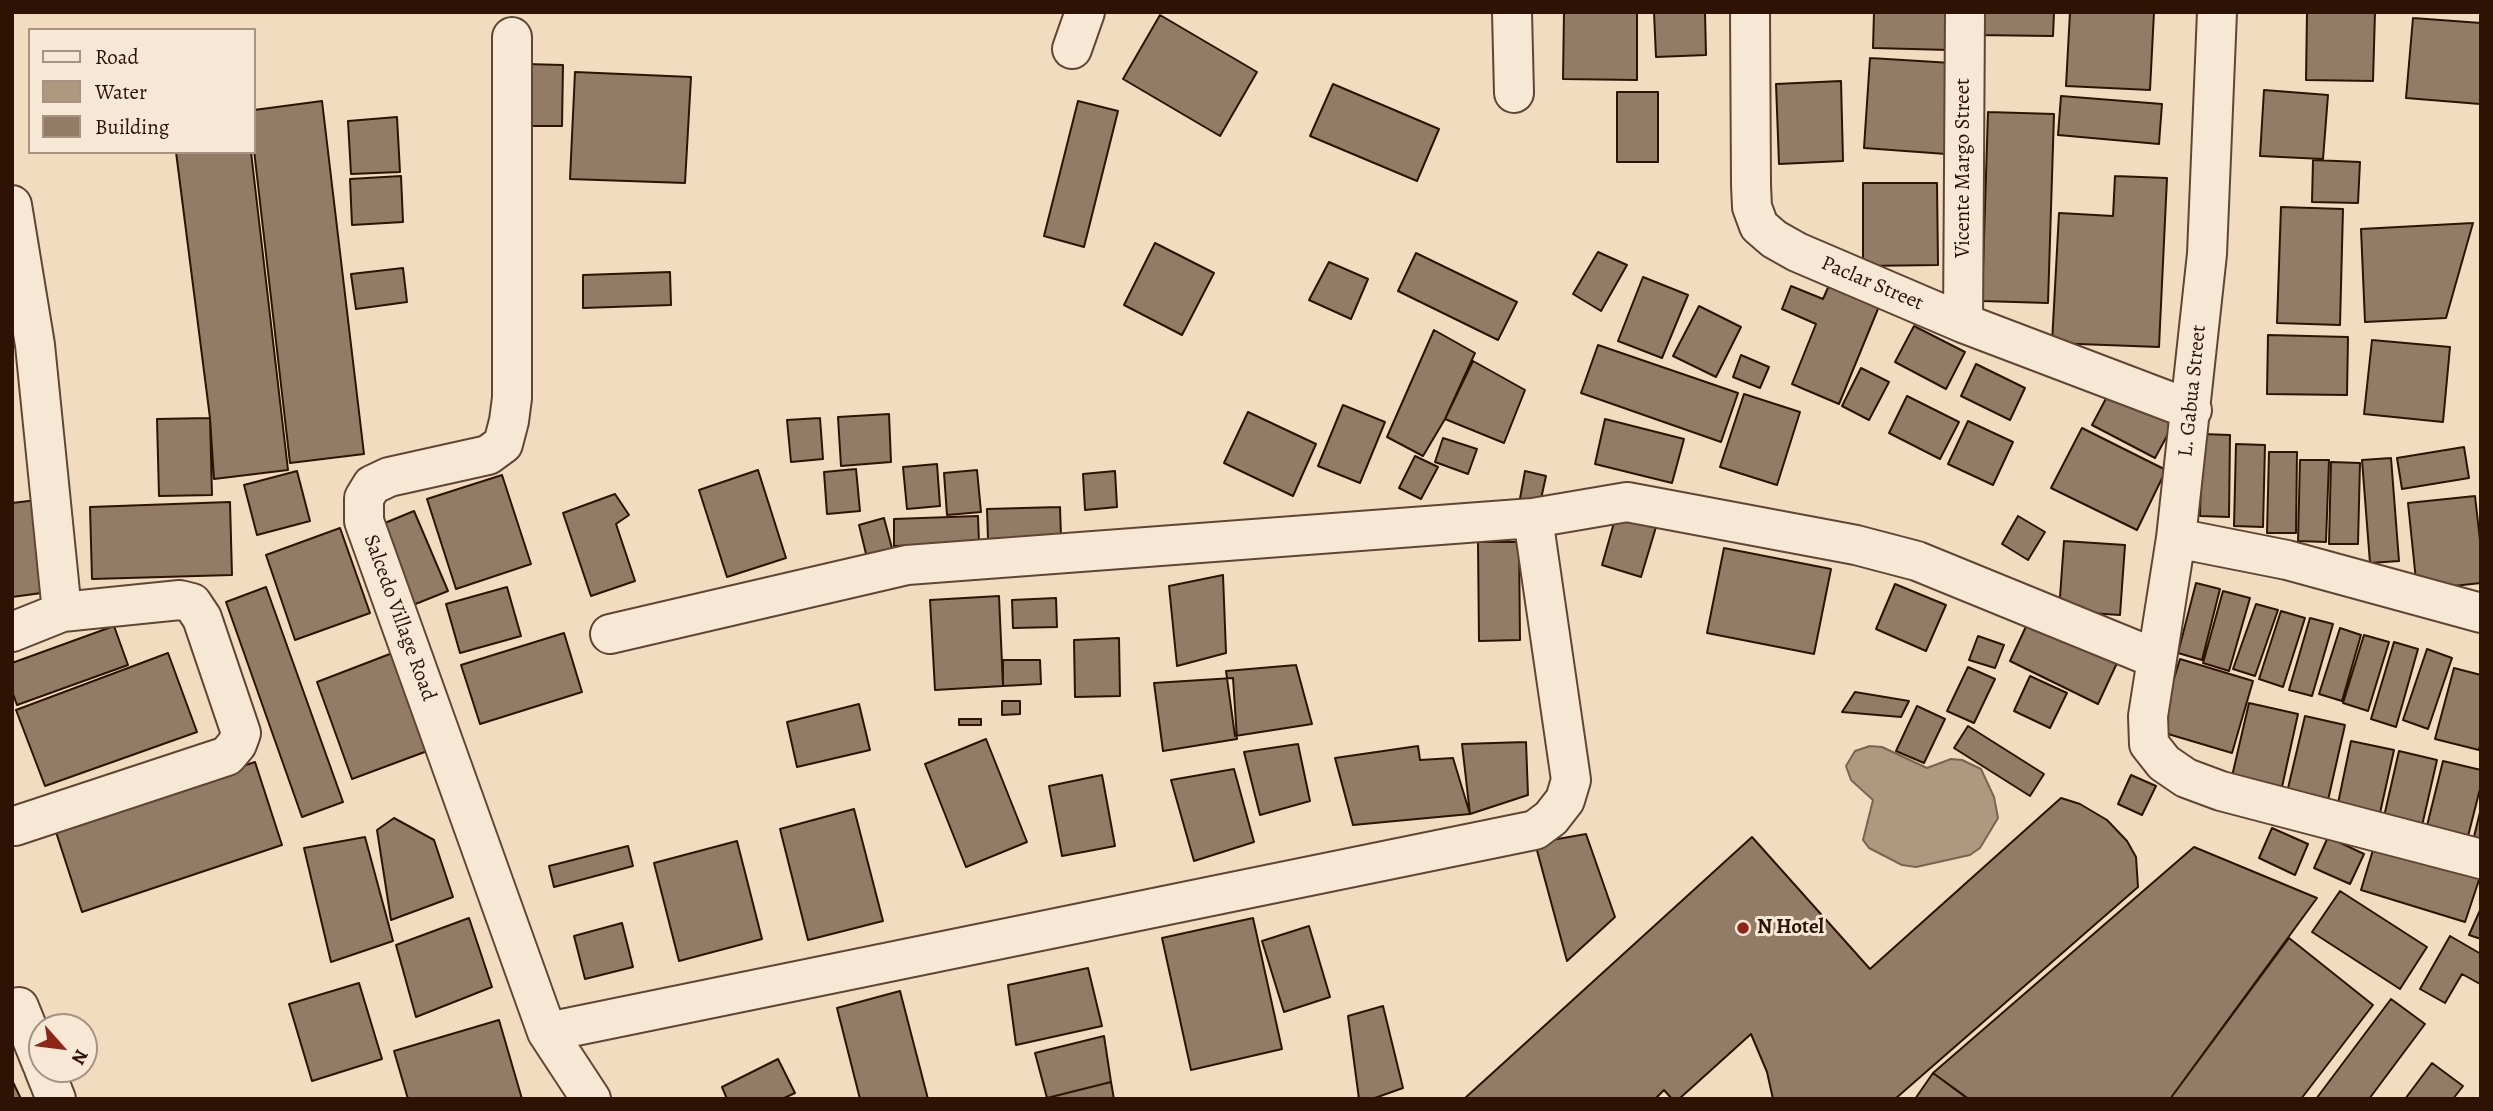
<!DOCTYPE html>
<html>
<head>
<meta charset="utf-8">
<style>
	body { margin:0 }
	#map { position:relative; width:2493px; height:1111px; overflow:hidden; background:#f1dcbf; font-family:Alegreya,serif }
	canvas { display:block }
	.frame { position:absolute; inset:0; border:14px solid #2e1305; pointer-events:none }
	.legend { position:absolute; left:28px; top:28px; width:228px; height:126px; box-sizing:border-box; background:#f6e8d5; border:2px solid #a69382; margin:0; padding:9px 12px; list-style:none; font-size:21px; color:#2e1305 }
	.legend li { display:flex; align-items:center; gap:14px; height:35px }
	.legend b { width:35px; border:2px solid #a69382 }
	.north { position:absolute; left:28px; top:1013px; width:70px; height:70px; box-sizing:border-box; background:#f6e8d5; border:2px solid #a69382; border-radius:50%; rotate:118deg; font-size:19px; font-weight:700; line-height:28px; text-align:center; color:#2e1305 }
	.north::after { content:''; display:block; margin:auto; width:24px; height:32px; background:#8f2418; clip-path:polygon(50% 0,100% 100%,50% 72%,0 100%) }
</style>
</head>
<body>
<div id="map">
<canvas width="2493" height="1111"></canvas>
<div class="frame"></div>
<ul class="legend">
<li><b style="height:9px;background:#f6e8d5"></b>Road</li>
<li><b style="height:19px;background:#af9880"></b>Water</li>
<li><b style="height:19px;background:#937c66"></b>Building</li>
</ul>
<div class="north">N</div>
</div>
<script>
const ctx = document.querySelector('canvas').getContext('2d');
ctx.lineJoin = 'round';
function fillPath(path, color) { ctx.fillStyle = color; ctx.fill(path, 'evenodd'); }
const toPath = rows => new Path2D(rows.map(r => 'M' + r).join(''));
function stroke(path, color, width, dash) { ctx.strokeStyle = color; ctx.lineWidth = width; ctx.lineCap = dash ? 'butt' : 'round'; ctx.setLineDash(dash || []); ctx.stroke(path); }
function drawText(font, color, halo, rows, align = 'center') {
  ctx.font = font + ' Alegreya,serif'; ctx.lineWidth = 6; ctx.setLineDash([]); ctx.textBaseline = 'middle'; ctx.strokeStyle = halo; ctx.fillStyle = color; for (const [text, x, y, turn = 0] of rows) {
    ctx.save(); ctx.translate(x, y); ctx.rotate((+turn || 0) * Math.PI / 180); ctx.textAlign = isNaN(turn) ? turn : align; if (halo) ctx.strokeText(text, 0, 0); ctx.fillText(text, 0, 0); ctx.restore();
  }
}
const water = toPath([
	[1870,746,1882,747,1927,768,1951,759,1962,760,1981,769,1994,797,1998,818,1980,848,1970,855,1916,867,1902,865,1869,848,1863,840,1873,800,1851,780,1846,766,1855,751,1870,746]
]);
fillPath(water, '#af9880');
stroke(water, '#7b634f', 2);
const building = toPath([
	[1564,12,1637,12,1637,80,1563,79,1564,12],
	[1654,12,1705,12,1706,55,1656,57,1654,12],
	[1874,12,1951,12,1949,50,1873,48,1874,12],
	[1973,12,2054,12,2053,36,1973,35,1973,12],
	[2070,12,2154,12,2150,90,2066,86,2070,12],
	[2307,12,2375,12,2373,81,2306,80,2307,12],
	[1160,15,1257,72,1220,136,1123,79,1160,15],
	[2413,18,2481,23,2480,104,2406,98,2413,18],
	[1870,58,1952,63,1946,154,1864,148,1870,58],
	[525,64,563,65,562,126,524,126,525,64],
	[575,72,691,77,685,183,570,179,575,72],
	[1841,81,1843,161,1779,164,1776,84,1841,81],
	[1333,84,1439,129,1417,181,1310,136,1333,84],
	[2264,90,2328,95,2323,159,2260,156,2264,90],
	[1617,92,1658,92,1658,162,1617,162,1617,92],
	[2061,96,2162,104,2159,144,2058,135,2061,96],
	[322,101,364,454,290,463,254,150,254,110,322,101],
	[1078,101,1118,111,1084,247,1044,236,1078,101],
	[1988,112,2054,114,2048,303,1982,301,1988,112],
	[397,117,400,172,351,174,348,121,397,117],
	[176,152,251,152,288,470,214,479,210,418,176,152],
	[2313,160,2360,162,2358,203,2312,202,2313,160],
	[401,176,403,222,352,225,350,179,401,176],
	[2115,176,2167,178,2159,347,2052,343,2059,213,2113,216,2115,176],
	[1863,183,1937,183,1938,265,1863,266,1863,183],
	[2281,207,2343,209,2340,325,2277,323,2281,207],
	[2473,223,2446,318,2365,322,2361,229,2473,223],
	[1155,243,1214,273,1182,335,1124,305,1155,243],
	[1598,252,1627,265,1601,311,1573,294,1598,252],
	[1416,253,1517,302,1498,340,1398,291,1416,253],
	[1329,262,1368,279,1351,319,1309,300,1329,262],
	[403,268,407,302,356,309,351,274,403,268],
	[670,272,671,305,583,308,583,275,670,272],
	[1643,277,1688,295,1662,358,1618,341,1643,277],
	[1830,283,1880,304,1839,404,1792,384,1816,324,1782,309,1791,286,1823,299,1830,283],
	[1699,306,1741,327,1716,377,1673,356,1699,306],
	[1914,326,1965,352,1946,389,1895,362,1914,326],
	[1434,330,1475,353,1445,419,1423,456,1387,437,1434,330],
	[2268,335,2348,337,2347,395,2267,394,2268,335],
	[2372,340,2450,347,2443,422,2364,414,2372,340],
	[1598,345,1738,393,1721,442,1581,393,1598,345],
	[1741,355,1769,367,1760,388,1733,377,1741,355],
	[1473,361,1525,390,1504,443,1445,419,1473,361],
	[1976,364,2025,388,2010,420,1961,396,1976,364],
	[1861,368,1889,382,1869,420,1842,406,1861,368],
	[2111,389,2174,423,2155,458,2092,425,2111,389],
	[1744,394,1800,412,1777,485,1720,467,1744,394],
	[1907,396,1959,422,1940,459,1889,433,1907,396],
	[1343,405,1385,422,1360,483,1318,466,1343,405],
	[1248,412,1316,444,1293,496,1224,463,1248,412],
	[889,414,891,462,841,466,838,417,889,414],
	[210,418,212,495,159,496,157,419,210,418],
	[820,418,823,459,791,462,787,420,820,418],
	[1605,419,1684,439,1672,483,1595,464,1605,419],
	[1968,421,2013,442,1993,485,1948,464,1968,421],
	[2082,428,2166,470,2137,530,2051,488,2082,428],
	[2202,434,2230,435,2229,517,2200,516,2202,434],
	[1443,438,1477,449,1468,474,1435,462,1443,438],
	[2236,444,2265,445,2263,527,2234,526,2236,444],
	[2464,447,2469,478,2402,489,2397,458,2464,447],
	[2269,452,2297,452,2296,533,2267,533,2269,452],
	[1415,456,1438,467,1421,499,1399,488,1415,456],
	[2391,458,2399,561,2370,563,2362,460,2391,458],
	[2300,460,2329,460,2326,542,2298,541,2300,460],
	[2331,462,2360,463,2358,544,2329,544,2331,462],
	[937,464,940,506,907,509,903,467,937,464],
	[856,469,860,511,827,514,824,472,856,469],
	[758,470,786,558,727,577,699,490,758,470],
	[977,470,981,512,947,515,944,473,977,470],
	[297,471,310,521,257,535,244,485,297,471],
	[1115,471,1117,507,1085,510,1083,474,1115,471],
	[1525,471,1546,476,1539,508,1519,504,1525,471],
	[502,475,531,564,456,589,427,499,502,475],
	[615,494,629,515,616,524,635,581,591,596,563,513,615,494],
	[2475,496,2481,549,2481,583,2417,590,2408,503,2475,496],
	[37,500,49,592,12,597,12,503,37,500],
	[230,502,232,575,92,579,90,507,230,502],
	[1619,505,1659,517,1641,577,1602,565,1619,505],
	[1060,507,1061,537,988,539,987,509,1060,507],
	[414,511,448,591,413,605,380,525,414,511],
	[978,516,979,543,894,546,894,519,978,516],
	[2018,516,2045,532,2028,560,2002,544,2018,516],
	[884,518,893,552,867,558,859,525,884,518],
	[340,528,370,613,295,640,266,555,340,528],
	[2064,541,2125,545,2120,615,2059,611,2064,541],
	[1478,542,1519,542,1520,640,1479,641,1478,542],
	[1724,548,1831,569,1814,654,1707,633,1724,548],
	[1223,575,1226,653,1177,666,1169,586,1223,575],
	[2196,583,2220,589,2202,660,2178,653,2196,583],
	[1895,584,1946,605,1926,651,1876,629,1895,584],
	[266,587,343,802,302,817,226,602,266,587],
	[507,587,521,636,460,653,446,604,507,587],
	[2223,591,2250,598,2229,671,2203,663,2223,591],
	[999,596,1003,686,935,690,930,600,999,596],
	[1056,598,1057,627,1013,628,1012,600,1056,598],
	[2256,604,2278,610,2255,676,2233,669,2256,604],
	[2281,611,2305,618,2283,687,2259,679,2281,611],
	[2310,618,2333,624,2312,696,2289,690,2310,618],
	[2029,620,2117,663,2098,704,2010,661,2029,620],
	[114,626,128,665,17,705,12,691,12,663,114,626],
	[2340,628,2361,635,2342,701,2319,694,2340,628],
	[564,633,582,692,480,724,461,665,564,633],
	[2364,635,2389,642,2368,711,2343,703,2364,635],
	[1978,636,2004,645,1995,668,1969,660,1978,636],
	[1119,638,1120,696,1075,697,1074,640,1119,638],
	[2394,642,2418,649,2396,727,2371,719,2394,642],
	[2427,649,2452,658,2428,729,2403,720,2427,649],
	[395,652,430,750,352,779,317,682,395,652],
	[168,653,197,732,45,786,16,710,168,653],
	[2180,659,2253,681,2232,753,2158,731,2180,659],
	[1003,660,1040,660,1041,684,1003,686,1003,660],
	[1296,665,1312,724,1235,736,1226,671,1296,665],
	[1968,667,1995,679,1974,723,1947,711,1968,667],
	[2454,668,2481,675,2481,741,2479,750,2435,739,2454,668],
	[2030,676,2067,693,2050,728,2014,711,2030,676],
	[1233,678,1237,739,1163,751,1154,683,1233,678],
	[1855,692,1909,701,1901,717,1842,712,1855,692],
	[1002,701,1020,701,1020,714,1002,715,1002,701],
	[2249,703,2298,714,2280,796,2230,785,2249,703],
	[859,704,870,750,797,767,787,722,859,704],
	[1917,706,1945,719,1924,763,1896,751,1917,706],
	[2305,716,2345,725,2326,809,2285,801,2305,716],
	[959,719,981,719,981,725,959,725,959,719],
	[1968,726,2044,774,2030,796,1954,748,1968,726],
	[986,739,1027,842,966,867,925,764,986,739],
	[2351,741,2394,750,2378,822,2336,813,2351,741],
	[1526,742,1528,795,1470,814,1462,744,1526,742],
	[1298,744,1310,801,1260,815,1244,752,1298,744],
	[1418,746,1420,760,1453,758,1470,814,1353,825,1335,758,1418,746],
	[2399,751,2437,760,2421,830,2383,821,2399,751],
	[2443,761,2481,770,2481,785,2465,848,2424,838,2443,761],
	[255,762,282,845,82,912,55,829,255,762],
	[1234,769,1254,842,1194,861,1171,780,1234,769],
	[1102,775,1115,846,1062,856,1049,786,1102,775],
	[2131,775,2156,786,2142,815,2118,804,2131,775],
	[2061,798,2080,804,2107,820,2127,841,2136,857,2138,887,1895,1099,1773,1099,1767,1072,1751,1034,1679,1099,1672,1099,1664,1090,1655,1099,1464,1099,1752,837,1870,969,2061,798],
	[2481,808,2481,852,2471,849,2481,808],
	[854,809,883,921,808,940,780,829,854,809],
	[394,818,434,840,453,897,391,920,377,830,394,818],
	[2272,828,2308,844,2295,875,2259,858,2272,828],
	[1586,834,1615,917,1567,961,1535,843,1586,834],
	[365,837,393,941,331,962,304,848,365,837],
	[2328,837,2364,854,2350,884,2314,868,2328,837],
	[2376,840,2481,874,2465,922,2361,890,2376,840],
	[737,841,762,939,679,961,654,863,737,841],
	[628,846,633,866,554,887,549,866,628,846],
	[2194,847,2317,898,2170,1099,1969,1099,1933,1073,2194,847],
	[2340,891,2427,947,2400,989,2312,932,2340,891],
	[2481,908,2481,939,2469,935,2481,908],
	[469,918,492,987,416,1017,396,945,469,918],
	[1253,918,1282,1049,1191,1070,1162,938,1253,918],
	[622,923,633,967,585,979,574,936,622,923],
	[1309,926,1330,997,1284,1012,1262,941,1309,926],
	[2450,936,2481,954,2481,982,2480,984,2462,974,2445,1003,2420,989,2450,936],
	[2289,938,2373,1005,2301,1099,2170,1099,2289,938],
	[1088,968,1102,1026,1016,1045,1008,985,1088,968],
	[359,983,382,1059,312,1081,289,1004,359,983],
	[900,991,928,1099,860,1099,837,1008,900,991],
	[2391,999,2425,1024,2369,1099,2316,1099,2391,999],
	[1383,1006,1403,1088,1372,1099,1359,1099,1348,1016,1383,1006],
	[499,1020,522,1099,408,1099,394,1051,499,1020],
	[1104,1036,1111,1082,1047,1098,1035,1053,1104,1036],
	[778,1059,795,1093,782,1099,727,1099,722,1087,778,1059],
	[2432,1063,2463,1086,2453,1099,2405,1099,2432,1063],
	[1933,1073,1968,1099,1915,1099,1933,1073],
	[12,1080,21,1099,12,1099,12,1080],
	[1111,1082,1114,1099,1048,1099,1047,1098,1111,1082]
]);
fillPath(building, '#937c66');
stroke(building, '#2e1305', 2);
const minor = toPath([
	[1512,12,1514,93],
	[1750,12,1751,185,1752,207,1759,226,1774,239,1797,252,1963,323,2192,410],
	[2217,12,2207,254,2176,538,2148,716,2149,744,2164,763,2186,778,2221,791,2481,859],
	[512,37,512,398,509,421,503,444,488,455,389,477,372,485,364,498,364,521,547,1032,591,1099],
	[1072,49,1085,12],
	[12,205,35,345,62,612],
	[1963,323,1965,12],
	[1533,518,1627,502,1856,545,1917,561,2157,659],
	[2176,538,2287,560,2481,613],
	[12,632,62,612,180,600,192,603,202,618,241,733,237,744,227,756,15,826],
	[19,1007,42,1064],
	[547,1032,1535,830,1551,818,1565,800,1571,780,1533,518,907,565,610,634],
	[44,1069,56,1099]
]);
stroke(minor, '#5f4534', 42);
stroke(minor, '#f6e8d5', 38);
for (const [x, y, r, color] of [
	[1743,928,7,"#8f2418"]
]) { const dot = new Path2D(); dot.arc(x, y, r, 0, 2 * Math.PI); ctx.fillStyle = color; ctx.fill(dot); stroke(dot, '#f6e8d5', 2.5); }
drawText('21px', '#2e1305', '#f6e8d5', [
	["Vicente Margo Street",1964,168,-90],
	["Paclar Street",1872,284,23],
	["L. Gabua Street",2193,391,-84],
	["Salcedo Village Road",399,618,70]
]);
drawText('bold 21px', '#2e1305', '#f6e8d5', [
	["N Hotel",1757,928]
], 'left');
</script>
</body>
</html>
